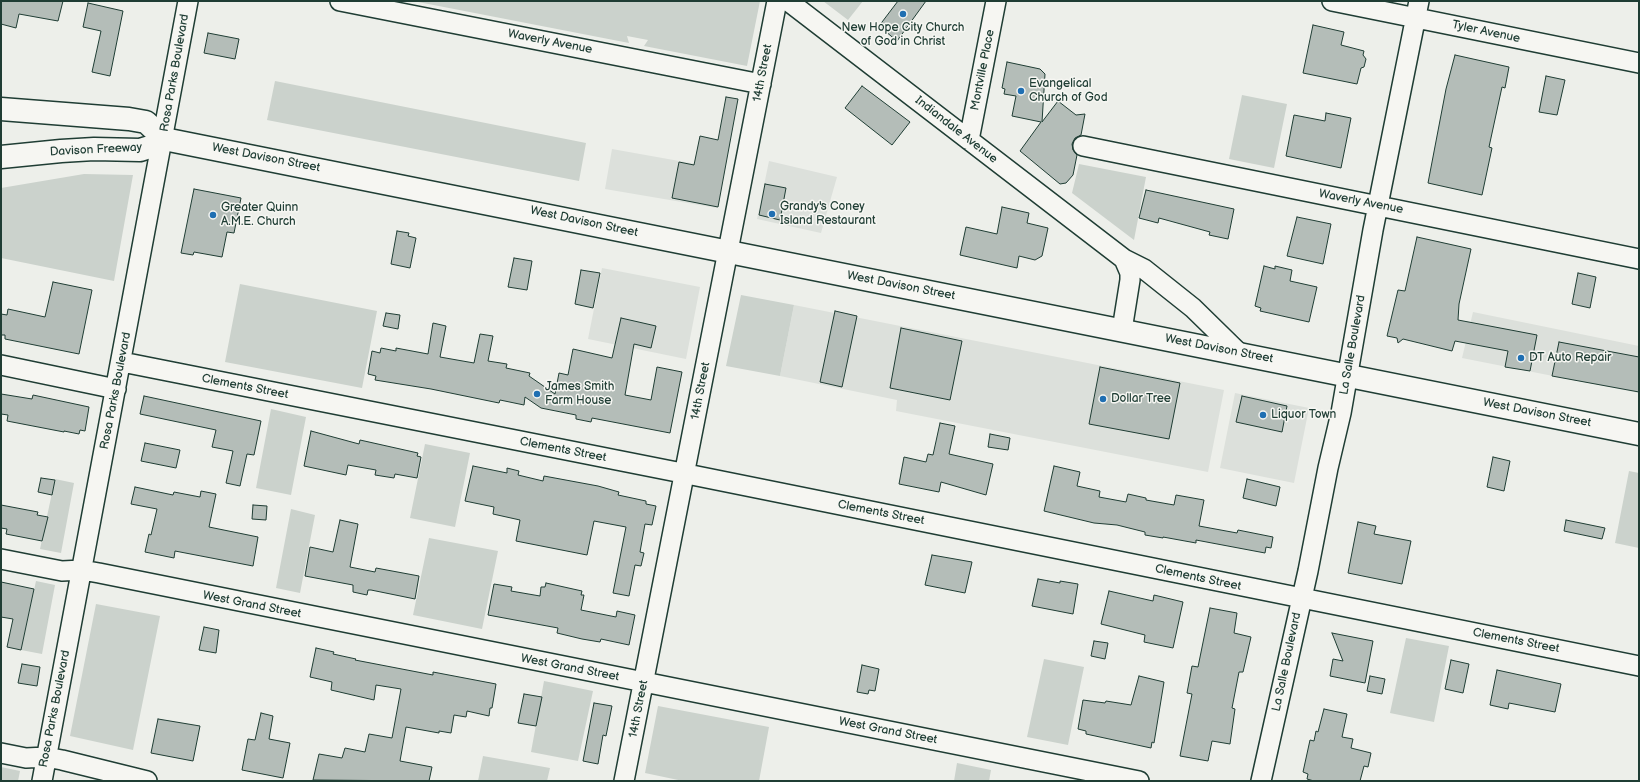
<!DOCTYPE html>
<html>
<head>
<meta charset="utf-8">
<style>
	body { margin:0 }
	#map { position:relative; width:1640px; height:782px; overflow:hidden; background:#edefea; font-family:"Balsamiq Sans",sans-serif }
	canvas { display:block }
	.frame { position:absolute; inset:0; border:2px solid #1f3d34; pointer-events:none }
</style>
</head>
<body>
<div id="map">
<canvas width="1640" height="782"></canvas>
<div class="frame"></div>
</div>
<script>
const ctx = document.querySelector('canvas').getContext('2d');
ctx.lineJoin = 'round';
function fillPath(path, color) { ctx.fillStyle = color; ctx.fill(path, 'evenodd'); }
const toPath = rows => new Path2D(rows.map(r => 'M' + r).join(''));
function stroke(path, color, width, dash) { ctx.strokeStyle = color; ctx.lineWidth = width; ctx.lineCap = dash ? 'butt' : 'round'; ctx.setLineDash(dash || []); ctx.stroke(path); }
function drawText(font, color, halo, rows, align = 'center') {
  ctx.font = font + ' "Balsamiq Sans",sans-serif'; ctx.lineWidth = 3; ctx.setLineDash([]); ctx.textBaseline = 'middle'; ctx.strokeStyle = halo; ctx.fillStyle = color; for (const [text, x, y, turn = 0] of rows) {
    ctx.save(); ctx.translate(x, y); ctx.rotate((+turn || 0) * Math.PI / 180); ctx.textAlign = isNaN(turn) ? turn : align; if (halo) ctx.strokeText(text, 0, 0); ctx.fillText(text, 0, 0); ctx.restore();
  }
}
fillPath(toPath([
	[612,149,724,169,717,208,605,189],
	[769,161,837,177,821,233,757,219],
	[602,268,700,287,686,359,588,339],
	[794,305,1224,390,1208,472,896,411,897,400,780,376],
	[1473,312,1639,346,1639,393,1462,358],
	[1235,393,1309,408,1294,483,1220,468]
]), '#dce0db');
fillPath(toPath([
	[413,1,760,1,747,66,644,46,648,40,627,36,629,43],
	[823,1,863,1,848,20],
	[275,81,586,143,579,181,267,120],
	[1242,95,1287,104,1274,168,1229,159],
	[1079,164,1146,177,1134,240,1072,193],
	[84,174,133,175,114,281,1,258,1,188],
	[240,284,377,311,362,388,225,362],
	[741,295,794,305,780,376,726,366],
	[271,409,306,417,291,495,256,488],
	[425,444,470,453,455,527,410,518],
	[1629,471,1639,473,1639,548,1615,543],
	[55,479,74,483,61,553,40,549],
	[291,509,315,515,300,593,276,588],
	[429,538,498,551,482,629,413,615],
	[36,581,55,585,42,654,21,650],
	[96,604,160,616,133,750,70,736],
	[1406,638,1449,646,1434,722,1390,713],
	[1044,659,1084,667,1068,745,1027,737],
	[544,681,593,691,578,761,531,752],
	[658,706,769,727,759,781,683,781,645,773],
	[483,756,550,768,547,781,478,781],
	[957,763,991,770,989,781,954,781],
	[1,767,20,771,18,781,1,781]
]), '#cbd2cc');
const building = toPath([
	[1,1,63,1,58,21,19,14,16,28,1,24,1,1],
	[898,1,926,1,897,41,879,26,898,1],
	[88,3,123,11,110,76,92,72,101,31,83,27,88,3],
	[1313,25,1344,32,1341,45,1364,51,1363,55,1366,59,1364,67,1361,68,1357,84,1303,73,1313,25],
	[208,33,239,39,235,59,204,53,208,33],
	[1455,55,1509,67,1505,88,1502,87,1489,147,1492,148,1482,195,1428,183,1446,89,1455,55],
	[1007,62,1040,69,1045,74,1042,122,1058,101,1076,115,1085,114,1081,135,1075,138,1072,144,1073,150,1077,155,1073,175,1066,183,1060,184,1020,151,1041,122,1012,116,1016,96,1004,94,1005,89,1002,88,1007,62],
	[1546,76,1565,80,1557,115,1539,112,1546,76],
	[862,86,910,122,892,145,845,108,862,86],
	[726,97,738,99,718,207,672,198,679,162,694,165,700,136,718,140,726,97],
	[1326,113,1351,118,1341,168,1286,156,1294,115,1325,121,1326,113],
	[765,184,786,188,780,220,759,215,765,184],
	[194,189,241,198,234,233,227,232,222,257,194,252,193,255,181,253,194,189],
	[1146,190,1234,209,1228,239,1209,235,1210,232,1159,218,1158,223,1139,218,1146,190],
	[1002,207,1029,213,1027,223,1048,228,1042,256,1035,260,1019,256,1017,268,960,255,966,227,997,234,1002,207],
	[1297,217,1331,224,1323,264,1287,256,1297,217],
	[397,231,409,233,408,236,416,238,410,268,391,264,397,231],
	[1417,237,1471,249,1459,304,1458,320,1537,335,1530,371,1505,367,1508,351,1455,341,1452,351,1403,339,1398,343,1397,338,1387,336,1398,290,1405,291,1417,237],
	[514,258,532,261,527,290,508,287,514,258],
	[1264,266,1275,269,1275,266,1292,270,1290,281,1317,287,1309,322,1260,311,1261,308,1255,306,1264,266],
	[581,270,600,273,593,308,575,304,581,270],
	[1578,273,1596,277,1590,308,1572,304,1578,273],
	[53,282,92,290,79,354,5,339,5,335,1,335,1,314,7,315,8,309,45,317,53,282],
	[835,311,857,316,842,387,820,382,835,311],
	[386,313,400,315,398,329,383,326,386,313],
	[621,318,656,326,651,348,634,344,625,395,651,400,657,367,682,372,670,433,592,418,591,422,576,419,576,415,541,408,525,397,524,405,500,400,499,403,431,389,375,380,376,376,368,374,372,351,380,353,381,348,396,351,396,348,428,354,433,323,446,326,440,357,474,363,480,334,493,336,488,361,507,364,506,368,530,373,529,376,555,394,559,373,568,375,573,349,612,358,621,318],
	[901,328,962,341,950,400,890,388,901,328],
	[1559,342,1639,357,1639,392,1552,376,1559,342],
	[1100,367,1180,383,1169,439,1089,424,1100,367],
	[1,394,32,399,33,395,89,407,85,431,80,430,79,434,64,431,64,432,7,421,8,415,1,414,1,394],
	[144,396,261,421,254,455,247,454,240,486,226,483,233,451,212,447,216,430,140,414,144,396],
	[1242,396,1287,406,1282,432,1236,422,1242,396],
	[940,423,955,426,949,454,993,464,986,495,941,482,939,492,899,484,904,457,926,462,928,454,933,455,940,423],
	[311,431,359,444,360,440,418,453,417,456,421,457,417,478,395,474,394,478,375,475,376,470,348,465,346,475,304,466,311,431],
	[990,434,1010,438,1008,450,988,447,990,434],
	[145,443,180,450,176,468,141,461,145,443],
	[1493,457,1510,461,1504,491,1487,487,1493,457],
	[473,466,507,473,507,468,519,471,518,475,543,481,544,476,598,486,619,492,618,495,646,501,646,504,656,506,652,525,645,524,640,552,644,553,641,566,635,565,629,596,613,593,626,527,594,521,587,555,516,541,520,520,493,514,494,507,465,501,473,466],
	[1054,466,1080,472,1077,486,1100,491,1099,497,1126,502,1128,494,1146,498,1146,500,1174,505,1176,495,1204,500,1199,526,1237,533,1238,530,1273,537,1271,548,1266,547,1265,553,1196,540,1196,543,1163,537,1163,538,1145,535,1145,532,1117,525,1094,523,1044,511,1054,466],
	[41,478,55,480,52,495,38,492,41,478],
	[1247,479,1280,487,1276,506,1243,498,1247,479],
	[135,487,173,495,174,492,200,497,201,491,216,494,209,527,258,537,253,566,175,551,174,558,145,552,149,534,151,535,157,509,131,504,135,487],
	[1,505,38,512,37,515,48,517,42,541,6,534,7,529,1,528,1,505],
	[253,505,267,506,266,520,252,519,253,505],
	[340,520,358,524,350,567,375,572,376,568,419,576,415,599,371,590,368,590,367,595,353,592,353,585,305,576,310,547,333,552,340,520],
	[1566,520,1605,528,1602,539,1564,531,1566,520],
	[1358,522,1376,526,1374,534,1411,541,1402,584,1348,573,1358,522],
	[932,555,972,562,965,593,925,585,932,555],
	[1038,579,1060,583,1060,581,1078,584,1073,614,1032,606,1038,579],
	[1,582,34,589,21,650,7,647,13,619,1,617,1,582],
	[546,583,582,591,581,595,584,595,581,610,616,617,617,611,635,615,629,645,601,639,600,642,582,639,557,633,558,628,488,615,494,584,512,587,511,591,540,596,541,587,545,587,546,583],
	[1109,591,1153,601,1154,595,1183,602,1173,648,1144,642,1145,635,1101,624,1109,591],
	[1210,608,1237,613,1234,633,1251,637,1243,672,1239,672,1232,708,1235,709,1230,744,1212,741,1208,761,1180,756,1192,694,1187,693,1192,666,1198,667,1210,608],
	[204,627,219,630,216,653,199,650,204,627],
	[1332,633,1373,641,1365,683,1330,676,1333,659,1343,661,1332,633],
	[1094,641,1108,643,1105,659,1091,656,1094,641],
	[316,648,334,652,333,654,356,659,355,660,433,675,433,672,496,684,492,708,490,708,489,716,467,711,466,717,454,715,451,733,439,731,439,733,406,727,400,761,432,767,429,781,313,780,319,754,342,758,345,748,365,752,369,734,392,738,401,689,376,685,374,700,331,690,332,682,310,677,316,648],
	[1451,660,1469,664,1463,693,1445,689,1451,660],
	[22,664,40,667,37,686,18,683,22,664],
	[862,665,879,669,875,691,869,690,868,694,857,692,862,665],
	[1497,670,1561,684,1555,712,1509,703,1508,709,1490,705,1497,670],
	[1139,676,1164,682,1154,743,1152,742,1151,748,1086,734,1086,731,1078,729,1083,700,1105,703,1106,701,1131,705,1139,676],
	[1370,676,1385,679,1382,694,1367,691,1370,676],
	[524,694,542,697,536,726,518,723,524,694],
	[594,703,612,706,606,736,603,735,598,764,583,761,594,703],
	[1324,709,1347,714,1342,737,1353,739,1351,748,1371,753,1368,767,1364,766,1360,781,1314,781,1307,779,1308,774,1303,772,1310,740,1314,741,1316,731,1318,732,1324,709],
	[261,713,273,716,269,739,290,743,283,778,242,770,248,739,255,740,261,713],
	[158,719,200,726,193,761,151,753,158,719]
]);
fillPath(building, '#b4bdb8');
stroke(building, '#1f3d34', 1);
const minor = toPath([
	[340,1,761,84],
	[788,1,1124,259,1144,269,1193,308,1239,353],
	[1332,1,1639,63],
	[969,140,996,1],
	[1083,146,1639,259],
	[1122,330,1130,280,1130,273,1124,259],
	[122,362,672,471,1639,666],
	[1,365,116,389],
	[1,559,62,571,82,570,99,573,1139,781],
	[1,753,26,758,46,757,62,760,147,781],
	[42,781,188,1],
	[624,781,777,1],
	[1261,781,1308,571,1328,468,1341,413,1373,230,1419,1]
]);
const highway = toPath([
	[1,109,129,119,146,122,164,139],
	[164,139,1639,434],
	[1,157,61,151,94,149,140,150,153,146,164,139]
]);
stroke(minor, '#1f3d34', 22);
stroke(highway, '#1f3d34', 25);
stroke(minor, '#f6f6f2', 19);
stroke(highway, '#f6f6f2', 22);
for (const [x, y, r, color] of [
	[903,14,4,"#1f6fb2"],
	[1021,91,4,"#1f6fb2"],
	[772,214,4,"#1f6fb2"],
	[213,215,4,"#1f6fb2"],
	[1521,358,4,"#1f6fb2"],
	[537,394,4,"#1f6fb2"],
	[1103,399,4,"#1f6fb2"],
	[1263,415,4,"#1f6fb2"]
]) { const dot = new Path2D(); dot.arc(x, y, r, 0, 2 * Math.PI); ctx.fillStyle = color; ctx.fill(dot); stroke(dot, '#f6f6f2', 1.5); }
drawText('12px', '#1f3d34', '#f6f6f2', [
	["New Hope City Church",903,28,"center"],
	["of God in Christ",903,42,"center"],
	["Evangelical",1029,84],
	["Church of God",1029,98],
	["Grandy's Coney",780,207],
	["Island Restaurant",780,221],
	["Greater Quinn",221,208],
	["A.M.E. Church",221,222],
	["DT Auto Repair",1529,358],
	["James Smith",545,387],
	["Farm House",545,401],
	["Dollar Tree",1111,399],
	["Liquor Town",1271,415]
], 'left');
drawText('12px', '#1f3d34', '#f6f6f2', [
	["Tyler Avenue",1486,32,12],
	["Waverly Avenue",550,42,11],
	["Montville Place",983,70,-79],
	["Rosa Parks Boulevard",175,73,-80],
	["14th Street",763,73,-79],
	["Indiandale Avenue",956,130,38],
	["Davison Freeway",96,150,-3],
	["West Davison Street",266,158,11],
	["Waverly Avenue",1361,202,11],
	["West Davison Street",584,222,12],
	["West Davison Street",901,286,11],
	["La Salle Boulevard",1353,345,-80],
	["West Davison Street",1219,349,11],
	["Clements Street",245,387,11],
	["Rosa Parks Boulevard",116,391,-79],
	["14th Street",701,391,-79],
	["West Davison Street",1537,413,11],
	["Clements Street",563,450,11],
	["Clements Street",881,513,11],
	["Clements Street",1198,578,12],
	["West Grand Street",252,605,11],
	["Clements Street",1516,641,11],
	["La Salle Boulevard",1287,662,-78],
	["West Grand Street",570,668,11],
	["Rosa Parks Boulevard",55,709,-79],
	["14th Street",639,709,-79],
	["West Grand Street",888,731,11]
]);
</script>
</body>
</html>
